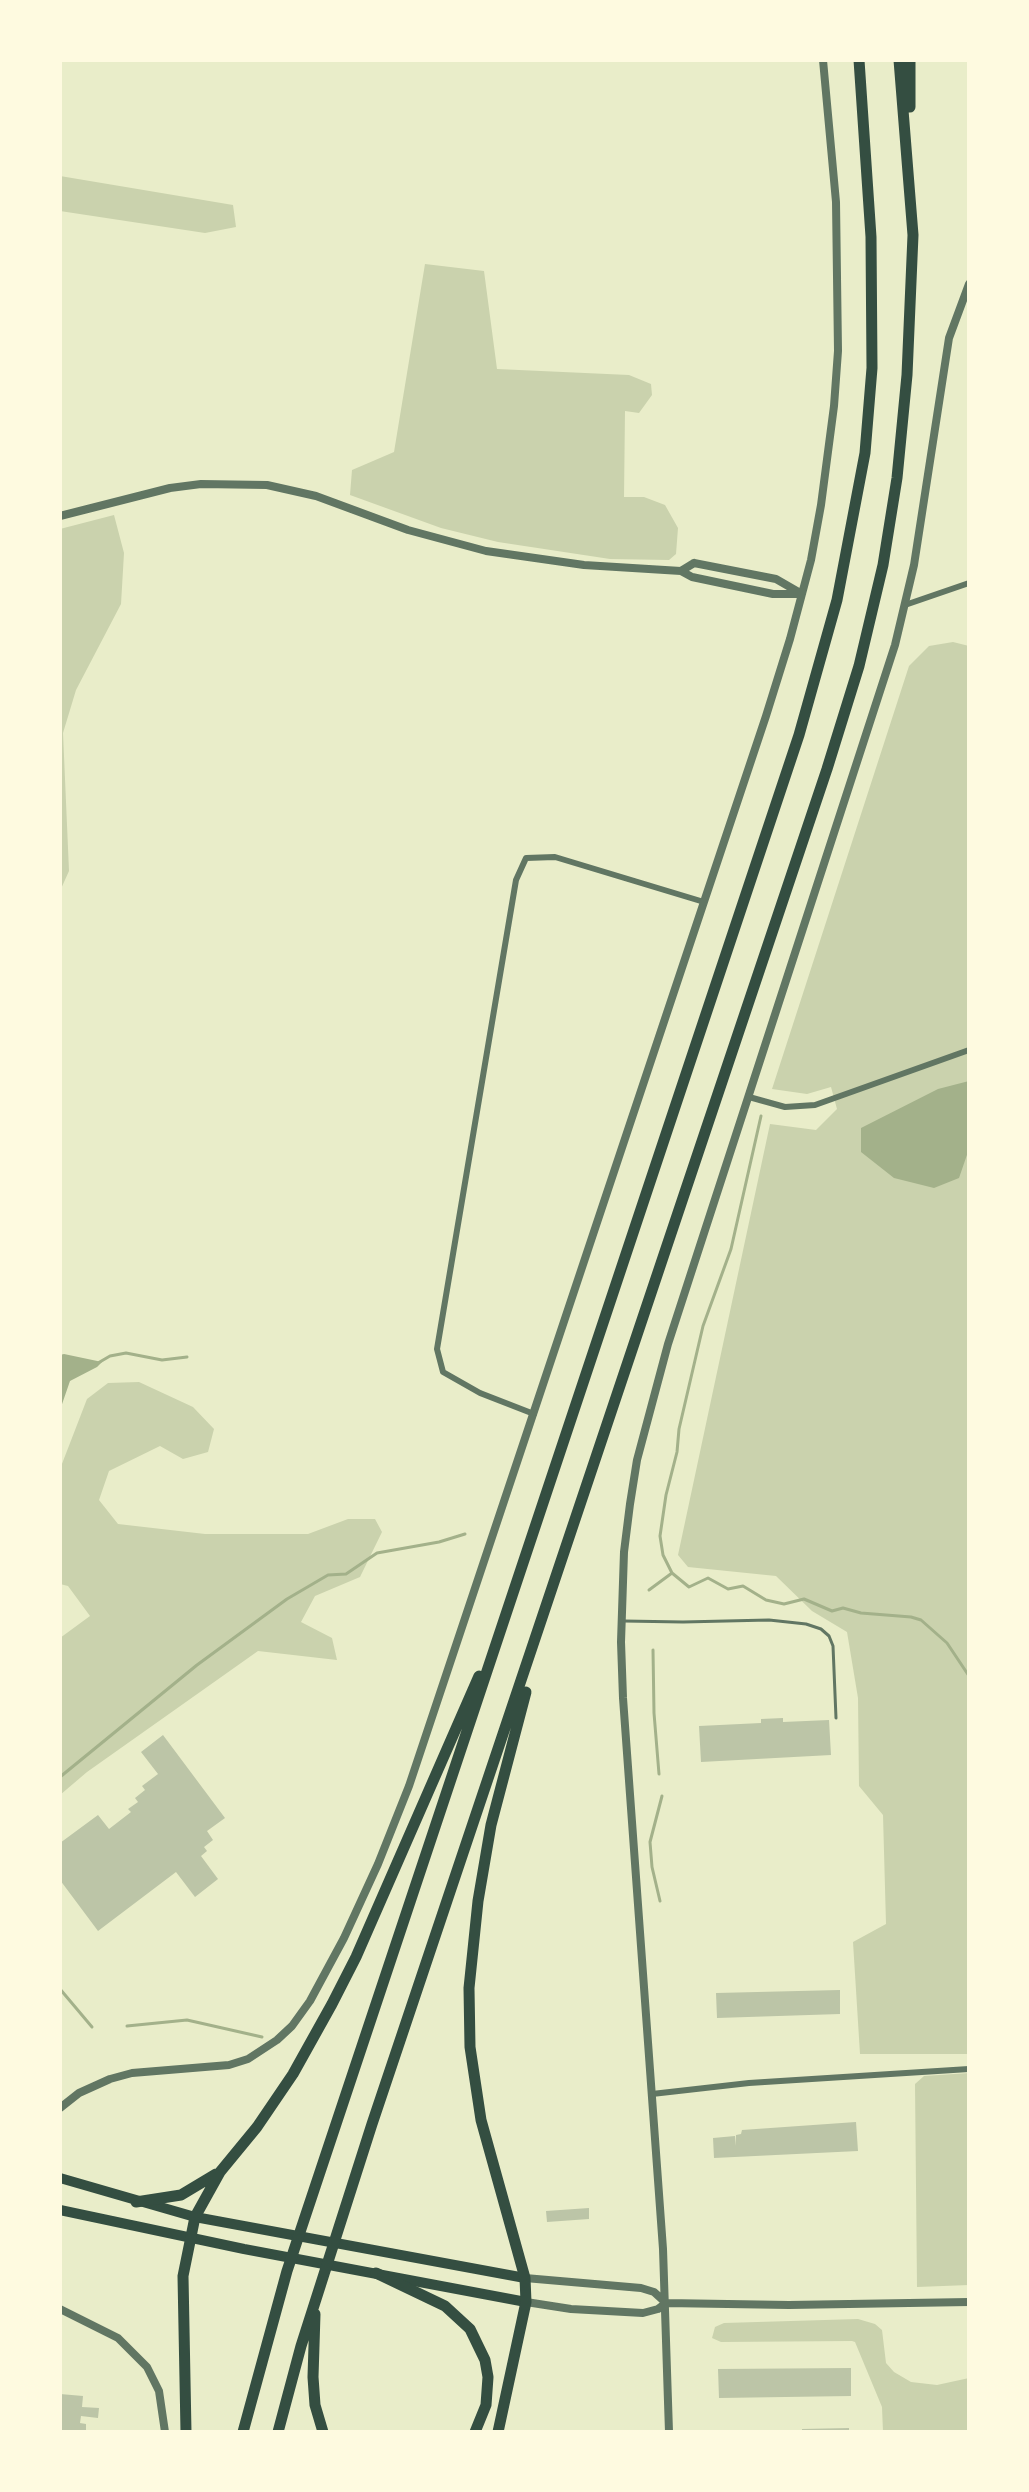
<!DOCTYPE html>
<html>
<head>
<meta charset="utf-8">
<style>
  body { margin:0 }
  #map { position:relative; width:1029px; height:2492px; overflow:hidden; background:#e9edc9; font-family:Commissioner,sans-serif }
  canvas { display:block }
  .frame { position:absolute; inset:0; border:62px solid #fefae0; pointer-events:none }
</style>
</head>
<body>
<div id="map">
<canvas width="1029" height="2492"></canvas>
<div class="frame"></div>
</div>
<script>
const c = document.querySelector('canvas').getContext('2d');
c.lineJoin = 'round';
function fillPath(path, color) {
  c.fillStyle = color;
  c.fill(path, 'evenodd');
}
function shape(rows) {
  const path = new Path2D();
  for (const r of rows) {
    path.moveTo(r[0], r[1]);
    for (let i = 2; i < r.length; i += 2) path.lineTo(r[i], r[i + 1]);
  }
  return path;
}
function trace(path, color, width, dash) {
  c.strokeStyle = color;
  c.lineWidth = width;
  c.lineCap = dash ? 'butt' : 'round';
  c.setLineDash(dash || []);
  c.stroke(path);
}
fillPath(shape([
  [60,176,233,205,236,227,205,233,60,211],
  [425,264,484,271,497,369,629,375,651,384,652,395,639,413,625,411,624,497,644,497,665,505,678,528,676,554,669,560,610,559,498,542,441,528,350,495,352,470,394,452],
  [114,515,124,553,121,604,76,690,63,733,69,871,60,891,60,529],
  [953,642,969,646,969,2054,860,2054,853,1942,886,1924,883,1815,859,1786,858,1698,847,1632,812,1611,776,1576,688,1567,678,1555,770,1124,816,1130,837,1109,831,1087,807,1094,772,1089,909,666,929,646],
  [139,1382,193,1407,214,1429,208,1452,183,1459,160,1446,109,1471,99,1500,118,1524,205,1534,308,1534,348,1519,375,1519,382,1532,360,1577,315,1596,301,1622,332,1638,337,1660,258,1651,87,1772,60,1795,60,1638,90,1616,68,1586,60,1584,60,1469,87,1399,108,1383],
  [969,2073,969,2285,917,2287,915,2084,924,2076],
  [858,2319,875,2324,882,2330,886,2363,894,2372,911,2382,937,2385,969,2378,969,2432,883,2432,882,2407,855,2342,852,2341,721,2342,712,2338,715,2327,724,2323]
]), '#cad2ad');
fillPath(shape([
  [969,1081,969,1149,959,1178,934,1188,894,1178,861,1152,861,1128,938,1089],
  [64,1354,102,1362,97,1367,70,1381,60,1410,60,1355]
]), '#a3b18a');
trace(shape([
  [761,1116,731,1249,703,1326,679,1429,677,1452,666,1495,660,1536,663,1555,672,1573,689,1587,708,1578,728,1589,743,1586,766,1600,784,1604,804,1599,832,1611,843,1608,861,1613,911,1617,921,1620,947,1643,969,1676],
  [98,1363,110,1356,126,1353,162,1360,187,1357],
  [649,1590,672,1573],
  [653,1650,654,1713,659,1774],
  [60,1777,197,1665,287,1599,328,1575,346,1574,377,1553,439,1542,465,1534],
  [660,1901,652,1867,650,1842,662,1796],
  [60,1989,92,2027],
  [127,2026,187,2020,262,2037]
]), '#a3b18a', 3);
fillPath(shape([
  [783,1718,783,1722,829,1720,831,1755,701,1762,699,1726,761,1723,761,1719],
  [163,1735,225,1818,207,1831,213,1840,204,1847,207,1851,201,1856,218,1879,195,1897,176,1872,98,1931,60,1880,60,1843,98,1815,109,1829,131,1812,128,1809,138,1802,135,1798,145,1790,142,1786,158,1774,141,1752],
  [840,1990,840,2014,717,2018,716,1993],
  [856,2122,858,2151,714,2158,713,2138,735,2136,736,2146,736,2135,741,2134,742,2130],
  [589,2208,589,2219,547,2222,546,2211],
  [851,2368,851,2396,719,2398,718,2369],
  [60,2394,83,2396,82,2407,99,2408,98,2418,81,2416,80,2423,86,2424,86,2432,60,2432],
  [849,2428,849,2432,802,2432,802,2429]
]), '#bcc5a7');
trace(shape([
  [624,1621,683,1622,769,1620,806,1624,821,1629,829,1636,833,1646,836,1718]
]), '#617663', 3);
trace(shape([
  [905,605,969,583],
  [749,1097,785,1107,815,1105,969,1050],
  [534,1414,480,1393,443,1372,437,1349,516,880,526,858,555,857,704,902],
  [652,2094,749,2083,969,2069]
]), '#617663', 6);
trace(shape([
  [60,516,170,488,201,484,267,485,316,496,408,530,486,551,584,565,681,571],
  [694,563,776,579,802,594,773,594,692,577,681,571,694,563],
  [60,2108,79,2093,110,2079,132,2073,229,2065,248,2059,277,2040,292,2026,310,2001,344,1938,378,1864,409,1786,766,716,790,639,811,560,821,505,834,406,838,351,836,202,823,60],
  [525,2278,641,2288,654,2292,665,2302],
  [526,2302,571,2309,643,2313,658,2309,666,2303,789,2305,969,2302],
  [60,2309,118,2338,147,2367,159,2391,165,2432],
  [669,2432,663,2249,623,1698,621,1642,624,1552,630,1504,637,1460,668,1344,895,645,914,565,949,338,969,284]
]), '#617663', 8);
trace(shape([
  [60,2178,195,2217,525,2278],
  [60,2210,244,2249,526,2302]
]), '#344e41', 10);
trace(shape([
  [910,107,910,60],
  [136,2202,181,2195,216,2174],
  [376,2273,445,2306,470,2329,485,2360,488,2377,486,2405,475,2432],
  [315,2314,313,2377,315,2405,323,2432],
  [186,2432,183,2276,195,2217,220,2172,257,2127,293,2074,332,2004,356,1957,479,1676],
  [243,2432,287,2271,799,735,837,600,865,453,872,368,871,237,859,60],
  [278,2432,301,2346,372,2124,827,769,859,666,883,565,897,478,907,375,913,235,899,60],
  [498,2432,526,2302,525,2278,481,2120,470,2047,469,1988,478,1901,491,1825,526,1692]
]), '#344e41', 11);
</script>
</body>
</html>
